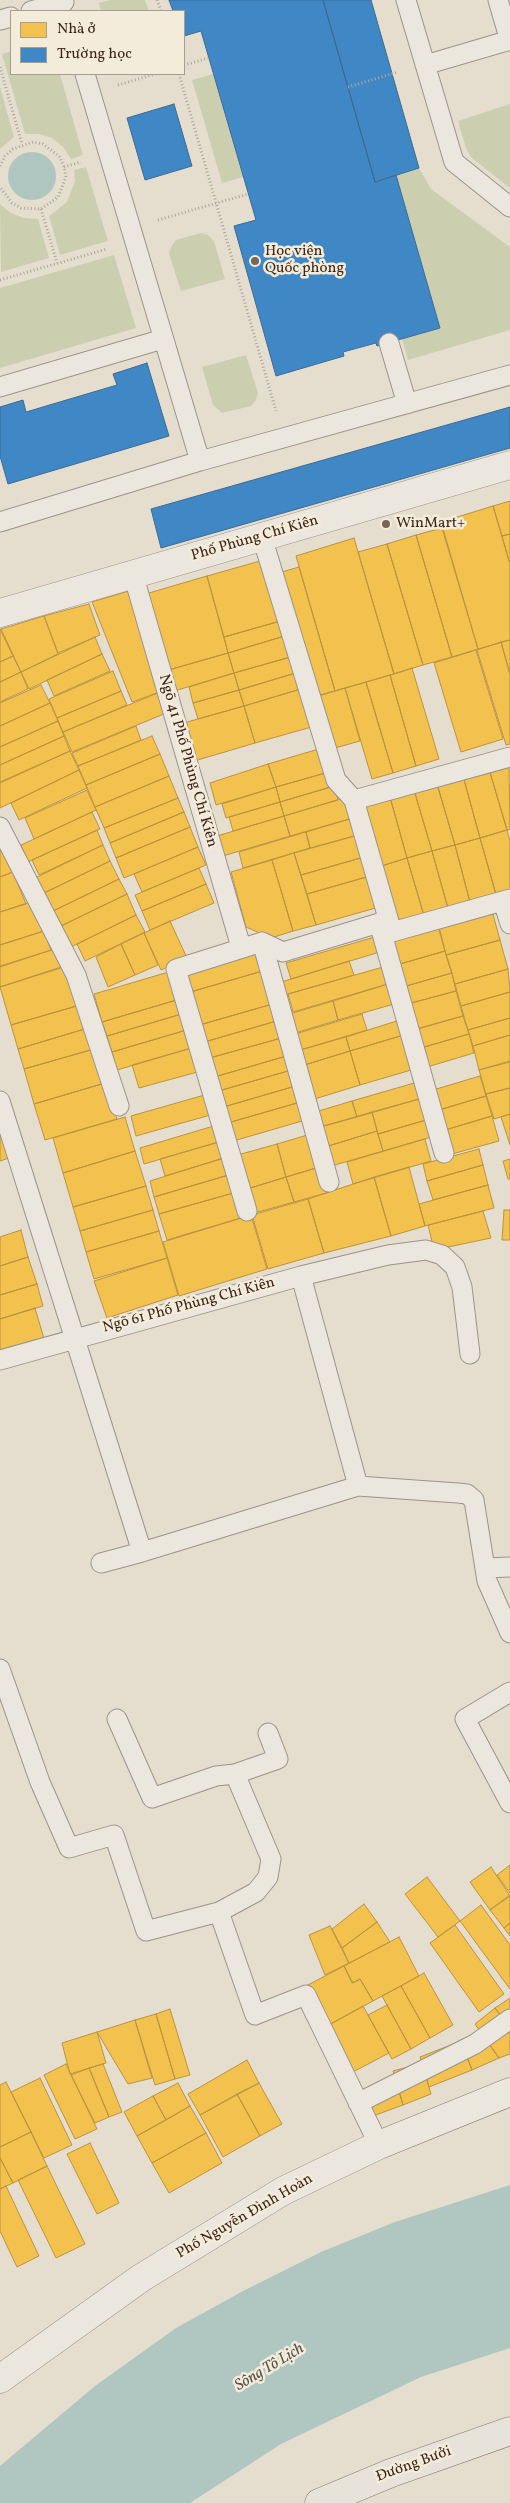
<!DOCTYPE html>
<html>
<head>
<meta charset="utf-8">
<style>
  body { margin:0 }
  #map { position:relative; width:510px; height:2503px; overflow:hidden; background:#e5decf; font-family:Vollkorn,serif }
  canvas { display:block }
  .legend { position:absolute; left:10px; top:10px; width:175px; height:65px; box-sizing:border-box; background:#f4ecda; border:1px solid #aa9c8e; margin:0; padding:6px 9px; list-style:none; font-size:15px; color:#3c251c }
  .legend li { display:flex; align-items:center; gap:10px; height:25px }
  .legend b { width:25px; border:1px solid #aa9c8e }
</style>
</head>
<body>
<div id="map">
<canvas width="510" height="2503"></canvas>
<ul class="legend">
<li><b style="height:14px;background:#f2c14e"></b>Nhà ở</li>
<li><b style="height:14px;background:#3f88c5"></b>Trường học</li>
</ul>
</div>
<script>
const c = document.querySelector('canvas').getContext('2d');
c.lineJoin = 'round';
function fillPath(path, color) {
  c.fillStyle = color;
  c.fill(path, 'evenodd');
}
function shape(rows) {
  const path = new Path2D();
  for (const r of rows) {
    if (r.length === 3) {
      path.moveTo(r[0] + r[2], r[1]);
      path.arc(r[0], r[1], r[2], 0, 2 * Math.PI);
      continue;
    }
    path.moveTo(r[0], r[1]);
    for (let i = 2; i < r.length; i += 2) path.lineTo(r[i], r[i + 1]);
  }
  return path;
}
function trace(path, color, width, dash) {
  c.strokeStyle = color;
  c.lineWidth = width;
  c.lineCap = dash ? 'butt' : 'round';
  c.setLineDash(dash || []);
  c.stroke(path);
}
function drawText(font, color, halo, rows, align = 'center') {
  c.font = font + ' Vollkorn,serif';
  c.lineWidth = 5;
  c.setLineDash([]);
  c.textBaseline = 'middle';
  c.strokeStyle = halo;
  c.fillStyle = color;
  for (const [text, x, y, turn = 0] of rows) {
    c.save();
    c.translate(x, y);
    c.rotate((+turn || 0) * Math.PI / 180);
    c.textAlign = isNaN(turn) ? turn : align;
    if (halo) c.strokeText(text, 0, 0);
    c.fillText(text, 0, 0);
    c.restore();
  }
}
fillPath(shape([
  [110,0,145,0,149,11,101,11,99,3],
  [11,51,11,74,60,74,83,155,71,159,63,147,52,138,39,134,25,134,2,54],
  [213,74,243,177,222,183,192,80],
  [0,87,14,137,0,149],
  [510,104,510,188,472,158,467,151,458,121],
  [86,167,108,241,60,255,49,216,67,202,75,181,74,170],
  [419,168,431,189,510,247,510,330,408,360,402,339,440,328,396,175],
  [0,204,11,213,24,218,38,219,49,258,1,272],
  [201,233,208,235,214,241,225,279,181,291,169,254,171,247,176,240],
  [114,255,136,328,0,368,0,288],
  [246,355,258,393,256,400,251,406,222,413,213,405,202,367]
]), '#cbcfb0');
fillPath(shape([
  [32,176,24],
  [510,2185,510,2348,421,2377,281,2444,190,2503,0,2503,0,2466,95,2386,176,2328,245,2290,321,2252,395,2222]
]), '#b0c6c0');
const homes = shape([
  [510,501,510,534,502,536,493,506,510,501],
  [493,506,510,564,510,640,478,649,441,522,493,506],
  [442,528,478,649,452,657,416,535,442,528],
  [510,534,510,560,509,561,502,536,510,534],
  [416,535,452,657,423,665,387,544,416,535],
  [354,538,394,674,335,691,296,556,354,538],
  [387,544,423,665,394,674,358,552,387,544],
  [267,559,284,620,224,637,207,576,267,559],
  [299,567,335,691,312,698,275,574,299,567],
  [207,576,228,653,165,671,142,595,207,576],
  [132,590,165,690,132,702,92,602,132,590],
  [89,604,100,635,58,653,44,616,89,604],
  [44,616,58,654,21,672,1,629,44,616],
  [284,620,288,635,228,653,224,637,284,620],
  [0,629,13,656,0,662,0,629],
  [288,635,294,656,234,673,228,653,288,635],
  [95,637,102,654,29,689,21,672,95,637],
  [510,640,510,674,501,642,510,640],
  [501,642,510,674,510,744,506,745,477,650,501,642],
  [476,650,503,739,461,752,434,663,476,650],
  [228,653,234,673,171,692,165,671,228,653],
  [102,654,110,671,54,696,47,680,102,654],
  [13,656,21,672,0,682,0,662,13,656],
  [294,656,299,672,239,690,234,673,294,656],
  [412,668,439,759,416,766,390,675,412,668],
  [113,671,121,691,57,718,49,699,113,671],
  [21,672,28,689,0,702,0,682,21,672],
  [299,672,304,688,244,706,239,690,299,672],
  [234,673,239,690,193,703,189,687,234,673],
  [390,675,416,766,393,773,366,682,390,675],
  [366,682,393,773,372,779,345,688,366,682],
  [41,685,50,703,0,726,0,703,41,685],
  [304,688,315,726,255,743,244,706,304,688],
  [345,688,360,741,328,750,313,697,345,688],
  [165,690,171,711,72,752,63,732,165,690],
  [239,690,244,706,198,719,193,703,239,690],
  [121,691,127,705,63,732,57,718,121,691],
  [50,703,58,721,0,747,0,726,50,703],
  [244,706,255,743,191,762,180,724,244,706],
  [58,721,64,736,0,765,0,747,58,721],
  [136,726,141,740,78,766,72,753,136,726],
  [64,736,70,751,0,782,0,765,64,736],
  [152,736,160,754,86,785,78,766,152,736],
  [322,748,329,772,276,787,268,764,322,748],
  [70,751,79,770,0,808,0,783,70,751],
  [160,754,169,776,95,807,86,785,160,754],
  [268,764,276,787,216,805,210,783,268,764],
  [509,764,510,829,507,830,489,769,509,764],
  [489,769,507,830,480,838,463,776,489,769],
  [79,770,87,788,19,820,11,803,79,770],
  [329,772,334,786,280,802,276,787,329,772],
  [169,776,178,798,104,828,95,807,169,776],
  [463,776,480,838,455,845,437,784,463,776],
  [437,784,455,845,432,851,414,790,437,784],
  [334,786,338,800,284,816,280,802,334,786],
  [276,787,280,802,226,818,222,804,276,787],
  [87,790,96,810,34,839,25,818,87,790],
  [414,790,432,851,407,858,390,797,414,790],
  [347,797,353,818,290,836,284,816,347,797],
  [390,797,407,858,375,868,358,806,390,797],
  [178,798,184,812,110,843,104,828,178,798],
  [280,802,284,816,233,831,229,817,280,802],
  [92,812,100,829,28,862,21,845,92,812],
  [184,812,190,827,116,858,110,843,184,812],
  [284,816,290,836,223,856,217,836,284,816],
  [353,818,358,835,310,848,306,832,353,818],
  [190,827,198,847,124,878,116,858,190,827],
  [97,830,103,845,39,875,32,860,97,830],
  [507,830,510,841,510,895,497,898,480,838,507,830],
  [306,832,310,848,243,868,239,852,306,832],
  [358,835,364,857,301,875,294,853,358,835],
  [480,838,497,898,471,906,455,845,480,838],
  [0,842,13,872,0,877,0,842],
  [103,845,110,861,40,895,33,879,103,845],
  [455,845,471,906,449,912,432,851,455,845],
  [198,847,206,865,142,892,134,874,198,847],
  [432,851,449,912,425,919,407,858,432,851],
  [294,853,316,925,293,931,272,860,294,853],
  [364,857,370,876,307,894,301,875,364,857],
  [407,858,425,919,392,928,375,868,407,858],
  [272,860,293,931,271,938,246,927,231,872,272,860],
  [110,861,119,879,49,913,40,895,110,861],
  [199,868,206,884,142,911,135,895,199,868],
  [13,872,26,904,0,912,0,877,13,872],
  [370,876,379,907,316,925,307,894,370,876],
  [119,879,127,894,61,926,49,913,119,879],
  [206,884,214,903,150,930,142,911,206,884],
  [127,894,136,915,71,947,61,926,127,894],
  [33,901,44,931,0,945,0,912,33,901],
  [491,907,500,940,446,955,437,922,491,907],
  [136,915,145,932,85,961,77,944,136,915],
  [170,921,187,958,161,970,144,933,170,921],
  [439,927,445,951,393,966,387,942,439,927],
  [44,931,51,950,0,967,0,945,44,931],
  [144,933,158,965,135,975,121,944,144,933],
  [378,936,383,951,291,979,286,963,378,936],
  [500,940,508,969,455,984,446,955,500,940],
  [121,944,135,975,108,987,96,957,121,944],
  [260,948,266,970,187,993,181,971,260,948],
  [55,949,61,967,0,987,0,966,55,949],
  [445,951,452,973,399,988,393,966,445,951],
  [349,961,354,975,278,997,275,984,349,961],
  [67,966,80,1005,11,1025,0,987,67,966],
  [383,967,388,984,293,1012,288,994,383,967],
  [508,969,510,992,461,1006,455,984,508,969],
  [266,970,276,1003,196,1026,187,993,266,970],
  [172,971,180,999,102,1022,94,994,172,971],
  [452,973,456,991,404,1005,399,988,452,973],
  [388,984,394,1004,338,1020,333,1001,388,984],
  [456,991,463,1016,411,1031,404,1005,456,991],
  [510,992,510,1018,468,1030,461,1006,510,992],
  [180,999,185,1013,107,1036,102,1022,180,999],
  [333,1001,338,1020,292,1034,286,1015,333,1001],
  [276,1003,280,1020,201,1043,196,1026,276,1003],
  [80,1005,88,1028,18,1049,11,1025,80,1005],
  [185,1013,190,1029,112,1052,107,1036,185,1013],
  [362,1014,367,1030,297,1051,292,1035,362,1014],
  [463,1016,469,1034,421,1048,416,1029,463,1016],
  [510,1018,510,1035,473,1046,468,1030,510,1018],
  [403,1019,407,1034,350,1051,346,1037,403,1019],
  [280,1020,285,1037,206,1059,201,1043,280,1020],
  [88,1028,94,1049,24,1069,18,1049,88,1028],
  [190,1029,195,1047,117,1070,112,1052,190,1029],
  [407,1034,418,1068,360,1085,350,1051,407,1034],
  [469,1034,474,1053,427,1067,421,1048,469,1034],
  [510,1035,510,1061,479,1070,473,1046,510,1035],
  [285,1037,290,1055,211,1078,206,1059,285,1037],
  [346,1037,350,1051,301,1066,297,1051,346,1037],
  [195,1047,201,1071,139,1088,132,1065,195,1047],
  [94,1049,105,1083,34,1104,24,1069,94,1049],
  [350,1051,360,1085,308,1101,298,1067,350,1051],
  [290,1055,295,1069,215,1092,211,1078,290,1055],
  [510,1062,510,1088,486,1094,479,1070,510,1062],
  [295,1069,299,1085,220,1108,215,1092,295,1069],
  [480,1076,486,1096,439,1110,433,1090,480,1076],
  [421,1081,426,1097,357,1117,352,1101,421,1081],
  [105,1083,117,1119,45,1140,34,1104,105,1083],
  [299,1085,304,1101,224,1124,220,1108,299,1085],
  [510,1088,510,1114,494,1119,486,1094,510,1088],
  [208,1094,214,1114,136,1136,131,1116,208,1094],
  [486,1096,492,1116,445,1130,439,1110,486,1096],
  [426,1097,433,1118,378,1134,372,1112,426,1097],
  [304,1101,309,1119,230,1142,224,1124,304,1101],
  [352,1101,357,1117,317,1128,312,1113,352,1101],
  [372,1112,377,1131,322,1148,317,1128,372,1112],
  [510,1114,510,1145,501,1117,510,1114],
  [492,1116,499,1141,452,1154,445,1130,492,1116],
  [125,1117,135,1151,63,1173,53,1138,125,1117],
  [433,1118,438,1135,383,1151,378,1134,433,1118],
  [217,1125,222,1141,144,1164,140,1148,217,1125],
  [377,1131,383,1151,328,1167,322,1148,377,1131],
  [314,1133,323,1166,286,1177,277,1144,314,1133],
  [5,1135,12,1157,0,1161,0,1136,5,1135],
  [425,1139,431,1161,353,1184,347,1162,425,1139],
  [222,1141,227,1157,165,1176,160,1159,222,1141],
  [277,1144,286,1177,244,1190,234,1156,277,1144],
  [479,1149,483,1165,427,1181,423,1164,479,1149],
  [135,1151,146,1186,73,1207,63,1173,135,1151],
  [227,1157,232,1174,154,1197,150,1181,227,1157],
  [510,1159,510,1179,508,1179,503,1161,510,1159],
  [483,1165,488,1185,433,1200,427,1181,483,1165],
  [323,1166,330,1192,294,1202,286,1177,323,1166],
  [409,1167,425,1226,391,1236,374,1177,409,1167],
  [232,1174,237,1192,159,1214,154,1197,232,1174],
  [286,1177,294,1202,251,1214,244,1190,286,1177],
  [374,1177,391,1236,324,1253,308,1199,374,1177],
  [488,1185,494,1208,425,1226,419,1204,488,1185],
  [146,1186,153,1210,80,1231,73,1207,146,1186],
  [237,1192,244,1217,167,1240,159,1214,237,1192],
  [308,1199,324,1253,268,1269,252,1215,308,1199],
  [153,1210,159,1231,86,1252,80,1231,153,1210],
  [504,1210,510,1210,510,1240,502,1240,504,1210],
  [483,1211,491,1238,434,1250,428,1225,483,1211],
  [251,1215,267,1269,179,1296,163,1242,251,1215],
  [21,1230,28,1257,0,1266,0,1237,21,1230],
  [159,1231,167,1258,94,1279,86,1252,159,1231],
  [28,1257,37,1284,0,1295,0,1266,28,1257],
  [167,1258,178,1295,107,1318,94,1281,167,1258],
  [37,1284,43,1306,0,1319,0,1295,37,1284],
  [35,1308,45,1342,0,1356,0,1319,35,1308],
  [510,1865,510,1893,497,1875,510,1865],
  [491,1867,510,1896,490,1910,470,1882,491,1867],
  [427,1877,460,1921,438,1937,405,1894,427,1877],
  [510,1895,510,1923,504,1928,490,1910,510,1895],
  [364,1904,377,1922,342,1948,332,1929,364,1904],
  [481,1905,510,1945,510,1989,460,1921,481,1905],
  [377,1922,390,1942,349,1963,342,1948,377,1922],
  [510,1923,510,1936,504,1928,510,1923],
  [455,1925,504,1994,479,2012,430,1943,455,1925],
  [330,1926,349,1963,325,1975,309,1935,330,1926],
  [399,1937,419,1976,373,2001,360,1979,353,1983,344,1966,399,1937],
  [344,1966,352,1983,360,1979,373,2001,327,2026,306,1986,344,1966],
  [424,1973,453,2025,430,2038,401,1986,424,1973],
  [401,1986,430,2038,411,2049,382,1996,401,1986],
  [510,1998,510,2028,495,2008,510,1998],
  [387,2005,411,2049,392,2059,368,2015,387,2005],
  [363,2006,389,2053,353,2072,327,2026,363,2006],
  [495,2008,510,2028,510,2054,499,2058,475,2024,495,2008],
  [170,2009,190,2075,175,2079,156,2014,170,2009],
  [156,2014,175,2079,155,2085,135,2020,156,2014],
  [135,2020,152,2078,128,2084,97,2032,135,2020],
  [480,2031,499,2058,472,2070,461,2041,480,2031],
  [97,2032,106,2063,70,2074,62,2043,97,2032],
  [461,2041,472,2070,429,2087,420,2057,461,2041],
  [247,2060,259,2083,200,2115,188,2094,247,2060],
  [422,2063,431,2094,403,2105,393,2071,422,2063],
  [66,2064,97,2129,75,2139,44,2075,66,2064],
  [103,2064,122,2112,109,2117,89,2068,103,2064],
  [89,2068,109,2117,95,2123,71,2075,89,2068],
  [40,2078,72,2145,44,2158,11,2092,40,2078],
  [396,2080,403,2105,373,2116,364,2095,396,2080],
  [6,2082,31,2132,0,2147,0,2085,6,2082],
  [178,2083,190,2106,166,2120,153,2096,178,2083],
  [259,2083,282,2124,260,2136,237,2094,259,2083],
  [237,2094,260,2136,223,2157,200,2115,237,2094],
  [153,2096,166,2120,137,2136,124,2112,153,2096],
  [190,2106,206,2133,152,2163,137,2136,190,2106],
  [31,2132,47,2166,13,2183,0,2158,0,2147,31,2132],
  [206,2133,222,2163,169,2193,152,2163,206,2133],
  [90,2143,119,2203,97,2214,67,2154,90,2143],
  [0,2158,13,2183,0,2189,0,2158],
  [47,2166,85,2244,56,2258,18,2180,47,2166],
  [6,2186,39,2256,17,2267,0,2231,0,2189,6,2186]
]);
fillPath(homes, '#f2c14e');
trace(homes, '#bb923f', 1);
const schools = shape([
  [169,0,323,0,375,182,396,175,440,328,377,346,376,343,343,352,344,356,276,376,234,226,256,220,201,31,184,36,184,11,173,11,169,0],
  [323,0,371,0,419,168,375,182,323,0],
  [174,104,192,166,145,180,127,118,174,104],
  [147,363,169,436,8,484,0,456,0,407,23,400,26,412,117,385,113,374,147,363],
  [510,407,510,448,161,548,151,509,510,407]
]);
fillPath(schools, '#3f88c5');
trace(schools, '#3e6a92', 1);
const service = shape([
  [406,0,454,162,510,207],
  [498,0,510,41],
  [31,11,64,2],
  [0,20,11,17],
  [425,65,510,40],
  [85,74,200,461],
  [389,343,407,404],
  [0,387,163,339],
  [0,522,200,461,510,375],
  [262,537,336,780,354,800,392,932],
  [133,574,241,947],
  [354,800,510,757],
  [0,827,76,975,119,1106],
  [503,901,510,924],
  [379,923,444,1153],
  [262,942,329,1182],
  [0,1101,142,1552,358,1486],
  [247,1211,176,969,262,942,283,952,379,923,392,932,510,899],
  [301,1276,358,1486,458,1493,467,1494,474,1500,487,1581,510,1633],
  [0,1360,301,1276,388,1255,426,1250,442,1255,455,1267,462,1287,470,1354],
  [101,1563,142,1552],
  [485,1568,510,1567],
  [0,1669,40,1782,69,1848,114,1835,146,1931,219,1912,255,2015,306,1995,379,2145],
  [510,1692,465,1719,510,1803],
  [117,1719,152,1798,216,1776,235,1774],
  [219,1912,256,1892,268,1877,271,1859,235,1774,278,1759,268,1733],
  [358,2103,475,2044,510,2019]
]);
const minor = shape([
  [0,613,510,465]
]);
const secondary = shape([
  [0,2379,141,2278,283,2191,379,2145,510,2092]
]);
const primary = shape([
  [319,2503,391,2473,510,2431]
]);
trace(service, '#9a938a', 21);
trace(minor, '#9a938a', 29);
trace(secondary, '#837b72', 29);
trace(primary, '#837b72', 29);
trace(shape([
  [157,0,161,11],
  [184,65,209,58],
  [0,67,22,144],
  [179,74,276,411],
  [118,85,155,74],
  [348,87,398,72],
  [0,166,5,156,13,149,33,142,43,144,60,157,64,167,66,177,58,197,41,209,21,208,12,203,0,187],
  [64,167,81,162],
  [41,209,57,263],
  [158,220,248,194],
  [0,280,107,249]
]), '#aba69f', 3, [1, 2.5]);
trace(service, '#ebe7df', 19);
trace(minor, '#ebe7df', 28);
trace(secondary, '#ebe7df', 28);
trace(primary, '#e8e3da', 28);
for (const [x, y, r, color] of [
  [255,261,5,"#77665b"],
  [386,524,5,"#77665b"]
]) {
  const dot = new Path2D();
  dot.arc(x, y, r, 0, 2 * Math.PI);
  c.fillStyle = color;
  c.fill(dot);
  trace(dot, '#f4ecda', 2);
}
drawText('15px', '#3c251c', '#f4ecda', [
  ["Học viện",265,252],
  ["Quốc phòng",265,269],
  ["WinMart+",396,524]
], 'left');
drawText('15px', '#3c251c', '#f4ecda', [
  ["Phố Phùng Chí Kiên",255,539,-16],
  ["Ngõ 41 Phố Phùng Chí Kiên",187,761,74],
  ["Ngõ 61 Phố Phùng Chí Kiên",189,1306,-15],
  ["Phố Nguyễn Đình Hoàn",245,2217,-30],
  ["Đường Bưởi",414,2465,-20]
]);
drawText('italic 16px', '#58524b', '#f4ecda', [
  ["Sông Tô Lịch",270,2368,-31]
]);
</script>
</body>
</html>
